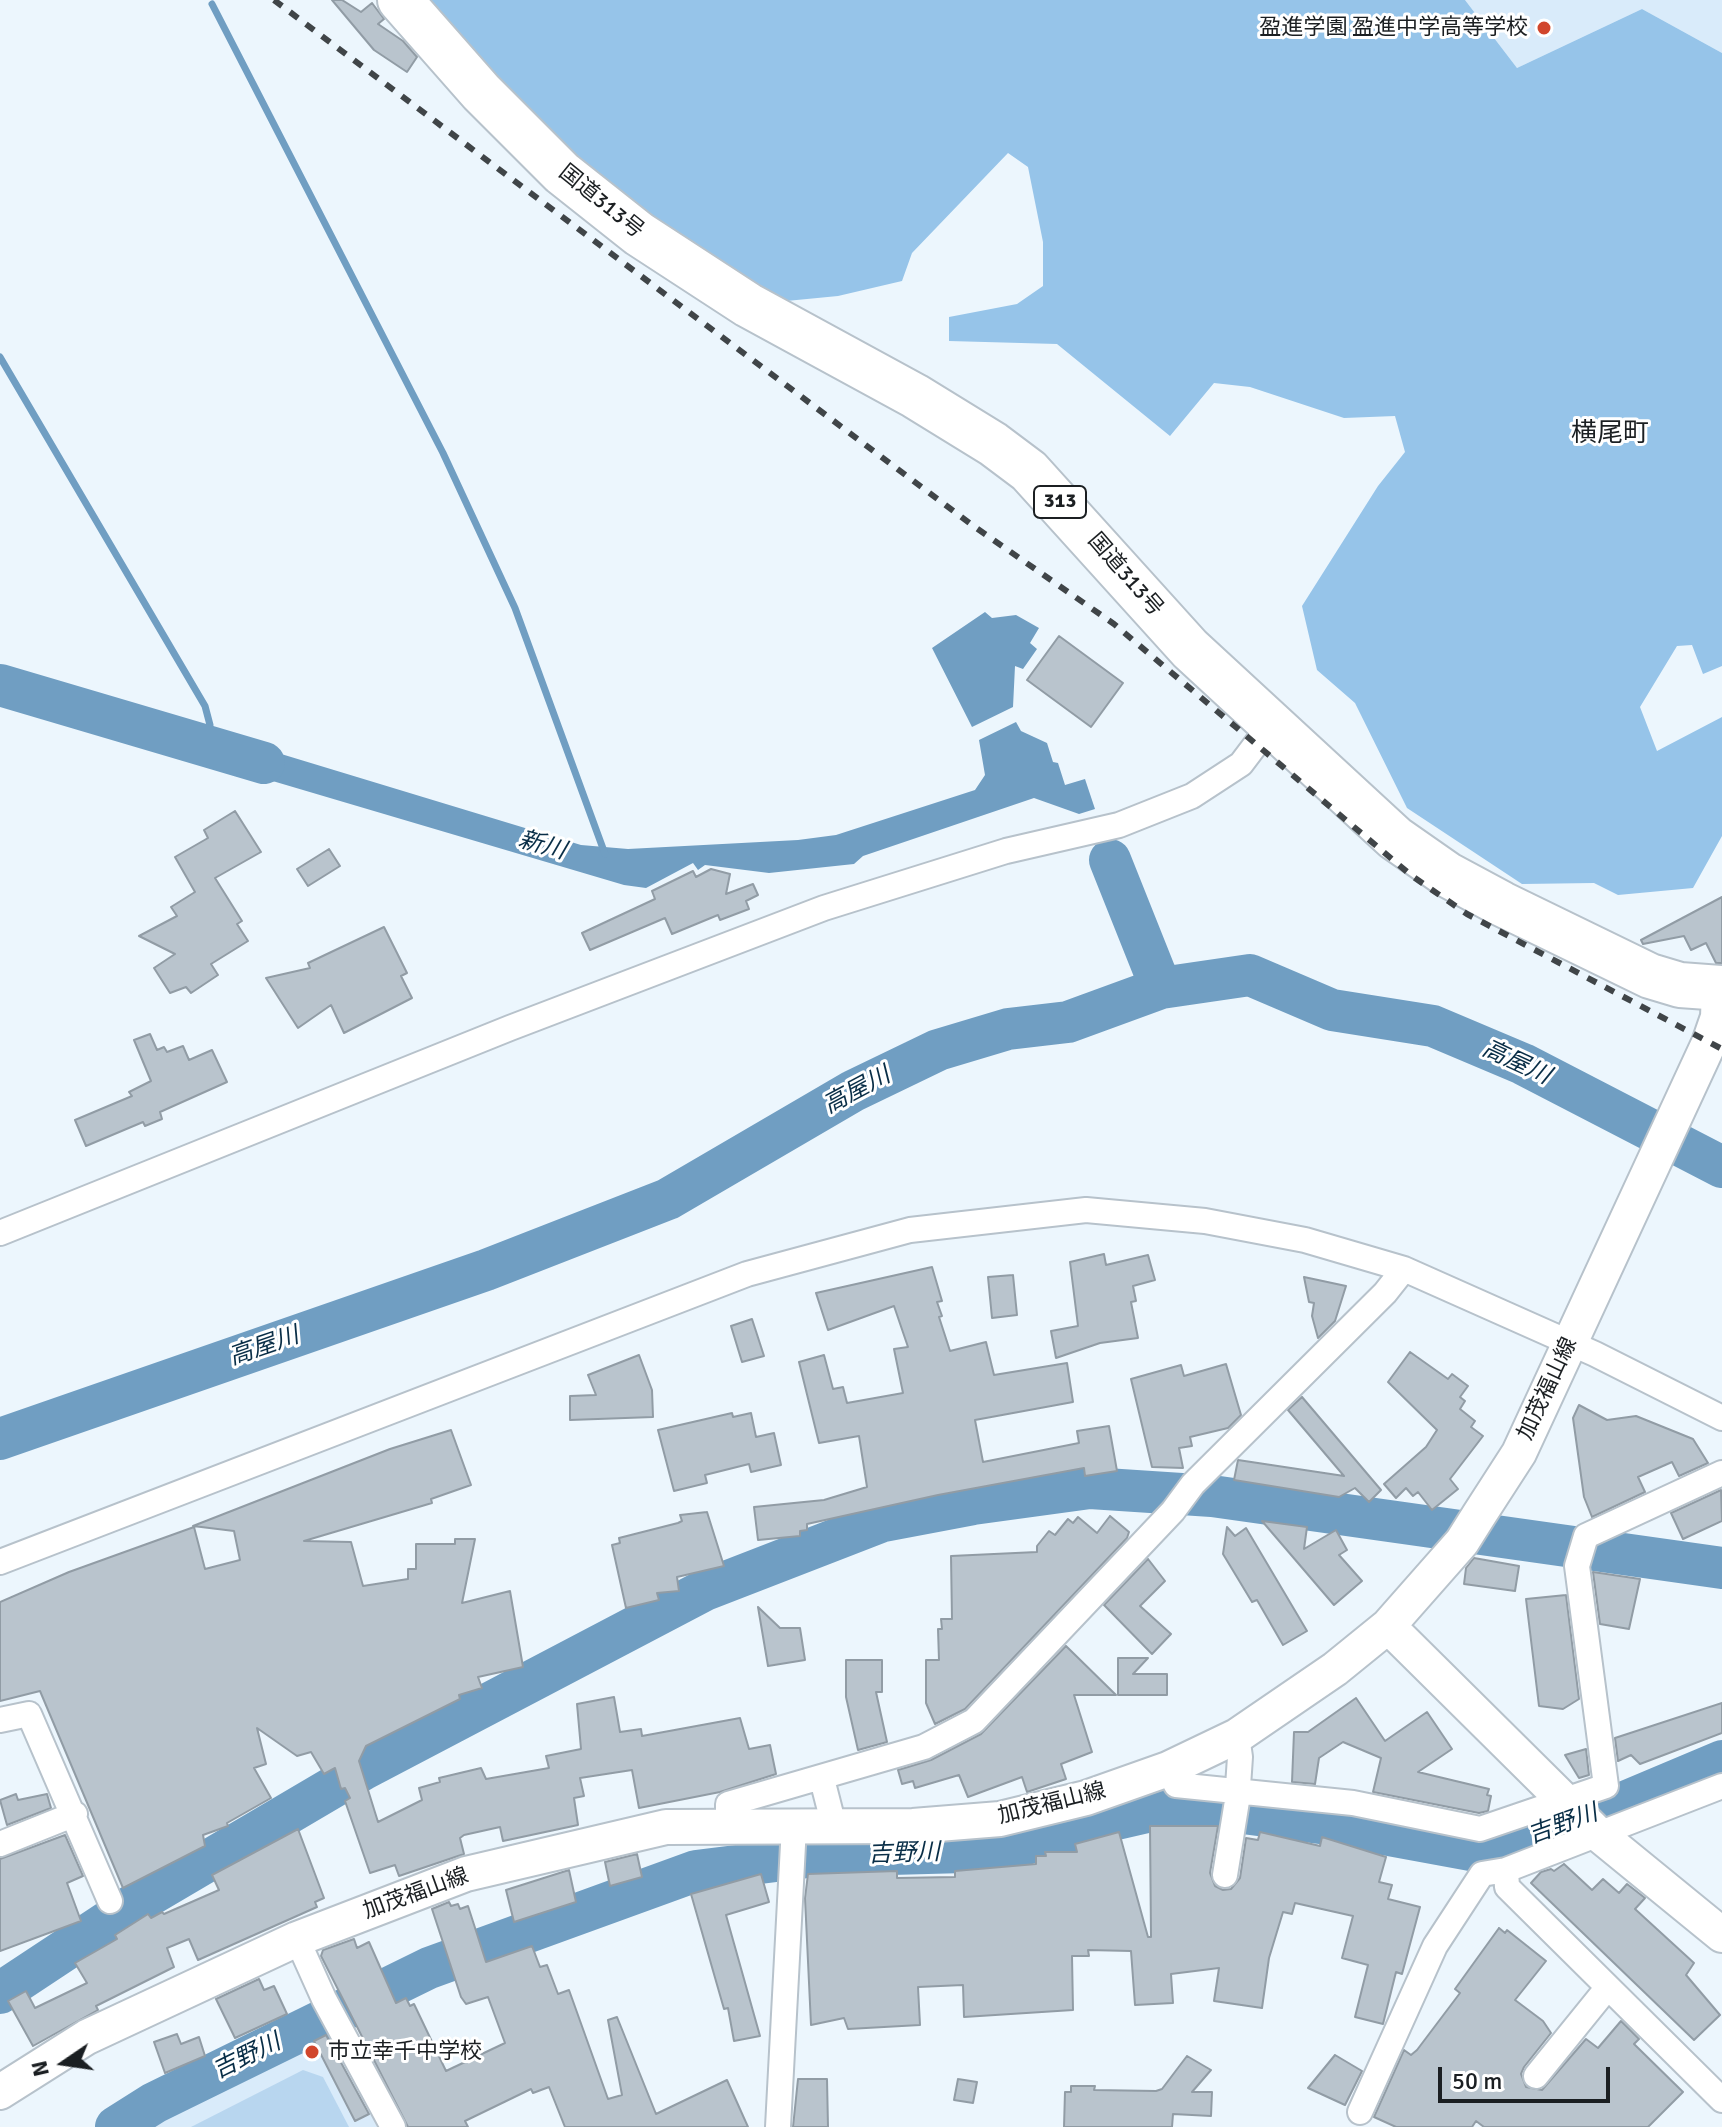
<!DOCTYPE html>
<html>
<head>
<meta charset="utf-8">
<style>
  body { margin:0 }
  #map { position:relative; width:1722px; height:2127px; overflow:hidden; background:#ecf6fd; font-family:Signika,sans-serif }
  canvas { display:block }
  .north { position:absolute; left:24px; top:2023px; width:80px; height:80px; -webkit-text-stroke:6px #fff; paint-order:stroke; rotate:257deg; font-size:22px; font-weight:700; line-height:32px; text-align:center; color:#1b1f22 }
  .north::after { content:''; display:block; margin:auto; width:28px; height:36px; background:#1b1f22; clip-path:polygon(50% 0,100% 100%,50% 72%,0 100%) }
  .scale { position:absolute; left:1438px; top:2067px; width:172px; height:36px; box-sizing:border-box; border:4px solid #1b1f22; border-top:0; padding-left:10px; font-size:24px; line-height:28px; white-space:nowrap; color:#1b1f22; -webkit-text-stroke:6px #fff; paint-order:stroke }
</style>
</head>
<body>
<div id="map">
<canvas width="1722" height="2127"></canvas>
<div class="north">N</div>
<div class="scale">50 m</div>
</div>
<script>
const c = document.querySelector('canvas').getContext('2d');
c.lineJoin = 'round';
function fillPath(path, color) {
  c.fillStyle = color;
  c.fill(path, 'evenodd');
}
function shape(rows) {
  const path = new Path2D();
  for (const r of rows) {
    path.moveTo(r[0], r[1]);
    for (let i = 2; i < r.length; i += 2) path.lineTo(r[i], r[i + 1]);
  }
  return path;
}
function trace(path, color, width, dash) {
  c.strokeStyle = color;
  c.lineWidth = width;
  c.lineCap = dash ? 'butt' : 'round';
  c.setLineDash(dash || []);
  c.stroke(path);
}
function drawText(font, color, halo, rows, align = 'center') {
  c.font = font + ' Signika,"Noto Sans JP",sans-serif';
  c.lineWidth = 6;
  c.setLineDash([]);
  c.textBaseline = 'middle';
  c.strokeStyle = halo;
  c.fillStyle = color;
  for (const [text, x, y, turn = 0] of rows) {
    c.save();
    c.translate(x, y);
    c.rotate((+turn || 0) * Math.PI / 180);
    c.textAlign = isNaN(turn) ? turn : align;
    if (halo) c.strokeText(text, 0, 0);
    c.fillText(text, 0, 0);
    c.restore();
  }
}
fillPath(shape([
  [1465,0,1722,0,1722,53,1642,9,1517,68],
  [330,2027,383,2127,136,2127,229,2077]
]), '#d9ebfa');
fillPath(shape([
  [303,2070,323,2077,349,2127,191,2127]
]), '#b8d6ef');
fillPath(shape([
  [417,0,1465,0,1517,68,1642,9,1722,53,1722,666,1703,674,1692,645,1677,646,1640,707,1657,751,1722,717,1722,836,1693,888,1618,895,1594,883,1522,884,1407,808,1355,703,1317,670,1302,606,1378,486,1405,452,1395,416,1344,418,1250,387,1214,383,1170,436,1057,344,949,341,949,317,1017,304,1043,286,1043,242,1028,167,1008,153,912,253,902,281,838,296,776,302,647,229]
]), '#96c4e9');
fillPath(shape([
  [985,612,992,618,1016,615,1039,628,1030,643,1037,649,1023,669,1015,666,1013,707,972,727,932,648],
  [1016,722,1021,731,1047,743,1053,762,1058,763,1065,785,1085,779,1095,809,1079,814,1034,798,863,856,854,864,769,873,705,865,698,870,693,863,646,888,624,885,205,761,212,733,581,845,628,849,798,840,836,835,975,790,985,775,979,740]
]), '#709ec2');
trace(shape([
  [212,4,443,453,515,608,605,854],
  [0,357,205,706,210,725,206,746]
]), '#709ec2', 7);
trace(shape([
  [0,685,264,763],
  [1110,860,1161,988],
  [0,1439,486,1270,668,1199,853,1091,938,1050,1008,1029,1068,1022,1161,988,1250,975,1332,1010,1433,1026,1523,1064,1722,1167],
  [0,1993,133,1905,364,1769,705,1590,883,1521,973,1504,1090,1488,1212,1496,1722,1568],
  [116,2127,154,2103,429,1968,696,1871,816,1856,1002,1851,1086,1826,1151,1811,1212,1809,1335,1825,1482,1852,1570,1825,1722,1761]
]), '#709ec2', 42);
const building = shape([
  [332,0,342,0,361,12,372,3,384,19,378,24,403,41,417,57,407,72,374,50,332,0],
  [1059,636,1123,683,1091,727,1027,680,1059,636],
  [235,811,261,852,215,878,242,921,237,924,248,941,211,964,218,975,191,993,186,987,170,993,154,968,175,954,139,936,177,916,171,907,195,892,175,857,208,838,204,830,235,811],
  [329,849,340,866,308,886,297,869,329,849],
  [711,869,730,874,726,894,753,884,758,895,746,901,749,909,720,920,718,915,672,934,665,918,590,950,582,933,655,899,652,891,693,871,696,877,711,869],
  [1722,897,1722,963,1716,963,1706,943,1691,950,1684,936,1643,944,1641,940,1722,897],
  [384,927,407,973,401,976,412,998,344,1033,331,1005,298,1028,266,978,310,968,308,963,384,927],
  [150,1034,157,1050,164,1047,167,1052,183,1046,189,1060,212,1050,227,1082,160,1112,162,1119,145,1126,143,1122,86,1146,75,1120,132,1096,129,1092,151,1081,134,1040,150,1034],
  [1104,1254,1106,1265,1148,1255,1155,1280,1133,1286,1136,1301,1131,1302,1138,1338,1100,1343,1056,1358,1051,1331,1078,1326,1070,1262,1104,1254],
  [932,1267,942,1301,937,1302,942,1316,939,1317,950,1351,986,1342,994,1375,1067,1363,1073,1402,975,1420,983,1462,1079,1443,1077,1431,1109,1426,1117,1471,1085,1476,1084,1468,938,1495,807,1524,807,1530,800,1531,800,1536,758,1540,754,1507,824,1500,867,1487,859,1436,819,1443,799,1362,824,1355,833,1389,843,1387,847,1403,903,1393,894,1349,908,1347,894,1306,828,1330,816,1293,932,1267],
  [1013,1275,1017,1315,992,1318,988,1277,1013,1275],
  [1304,1277,1346,1286,1335,1321,1318,1338,1312,1316,1314,1303,1309,1302,1304,1277],
  [752,1319,764,1356,742,1362,731,1326,752,1319],
  [1410,1352,1448,1379,1452,1374,1468,1386,1460,1397,1465,1401,1460,1409,1475,1421,1471,1427,1483,1436,1450,1479,1458,1489,1432,1510,1418,1492,1413,1496,1406,1488,1396,1498,1384,1484,1426,1447,1437,1430,1388,1382,1410,1352],
  [639,1355,652,1390,653,1417,570,1420,570,1396,596,1395,588,1375,639,1355],
  [1226,1364,1241,1415,1228,1428,1190,1437,1192,1446,1179,1448,1183,1468,1152,1467,1131,1379,1181,1365,1184,1376,1226,1364],
  [1302,1397,1381,1490,1369,1502,1355,1488,1339,1497,1234,1480,1238,1460,1344,1476,1288,1410,1302,1397],
  [1579,1405,1607,1420,1636,1416,1693,1439,1708,1463,1679,1476,1672,1462,1638,1477,1645,1492,1592,1517,1584,1497,1573,1418,1579,1405],
  [732,1413,733,1417,751,1413,756,1437,774,1433,781,1465,751,1472,749,1464,705,1475,707,1483,674,1491,658,1430,732,1413],
  [451,1430,471,1485,431,1499,432,1503,304,1541,351,1542,363,1586,408,1579,408,1569,416,1569,416,1544,455,1544,455,1539,475,1539,462,1603,510,1591,523,1667,478,1677,482,1688,459,1695,460,1699,366,1746,359,1761,378,1822,422,1800,419,1788,440,1782,439,1778,481,1768,486,1779,549,1768,546,1756,581,1749,577,1704,614,1697,620,1732,641,1729,642,1736,740,1718,749,1749,770,1745,776,1774,720,1792,639,1808,632,1770,580,1778,584,1796,574,1798,578,1825,503,1841,500,1827,464,1835,460,1838,464,1854,399,1876,395,1865,370,1873,345,1801,350,1798,345,1788,341,1789,335,1768,324,1774,311,1752,297,1756,257,1728,266,1764,254,1768,271,1798,227,1823,228,1826,203,1835,205,1846,123,1888,40,1691,0,1701,0,1602,69,1572,194,1527,205,1569,240,1560,234,1531,193,1526,390,1449,451,1430],
  [1721,1490,1722,1521,1683,1539,1671,1513,1721,1490],
  [707,1512,724,1566,677,1577,679,1591,657,1593,659,1600,626,1608,612,1545,620,1543,619,1538,678,1523,682,1521,680,1515,707,1512],
  [1110,1516,1129,1532,1127,1538,965,1709,935,1724,926,1703,926,1660,939,1660,938,1629,942,1629,941,1619,952,1619,951,1556,1037,1552,1037,1546,1049,1531,1055,1535,1068,1519,1073,1523,1078,1517,1097,1533,1110,1516],
  [1262,1521,1307,1527,1304,1549,1336,1530,1347,1550,1339,1555,1362,1581,1334,1605,1262,1521],
  [1227,1527,1235,1536,1246,1528,1307,1631,1283,1645,1257,1600,1252,1602,1223,1554,1227,1527],
  [1474,1558,1519,1566,1515,1591,1464,1584,1466,1568,1474,1558],
  [1148,1559,1165,1581,1140,1606,1171,1634,1152,1654,1104,1605,1148,1559],
  [1593,1572,1640,1579,1629,1629,1600,1624,1593,1572],
  [1566,1595,1579,1699,1563,1709,1539,1706,1526,1599,1566,1595],
  [758,1607,780,1628,800,1628,805,1660,768,1666,758,1607],
  [1066,1646,1116,1695,1074,1695,1092,1752,1061,1764,1066,1779,1027,1792,1022,1777,968,1797,959,1775,915,1788,913,1781,902,1784,898,1770,931,1760,981,1734,1066,1646],
  [1118,1658,1148,1658,1133,1674,1167,1674,1167,1695,1118,1695,1118,1658],
  [846,1660,882,1660,882,1692,876,1692,887,1742,858,1750,846,1697,846,1660],
  [1356,1698,1385,1741,1427,1712,1452,1749,1418,1772,1489,1789,1487,1795,1491,1796,1488,1811,1479,1813,1373,1792,1381,1758,1343,1742,1319,1758,1315,1784,1292,1782,1294,1732,1308,1732,1356,1698],
  [1722,1703,1722,1733,1640,1764,1631,1755,1618,1761,1615,1738,1722,1703],
  [1586,1749,1589,1775,1579,1778,1565,1755,1586,1749],
  [16,1794,18,1800,47,1794,51,1808,7,1825,0,1800,16,1794],
  [1150,1826,1218,1826,1210,1873,1215,1886,1223,1890,1231,1889,1240,1878,1246,1838,1258,1840,1260,1832,1320,1846,1322,1837,1386,1857,1379,1882,1392,1885,1388,1899,1420,1907,1402,1974,1396,1972,1383,2024,1355,2017,1368,1965,1342,1958,1353,1916,1295,1903,1292,1914,1283,1912,1269,1958,1262,2008,1214,2001,1219,1968,1171,1974,1173,2003,1135,2005,1131,1951,1088,1950,1089,1956,1072,1956,1073,2010,964,2017,963,1985,918,1987,920,2025,848,2029,844,2018,811,2025,805,1898,808,1874,897,1871,897,1878,955,1877,955,1871,1036,1864,1036,1856,1046,1856,1045,1852,1077,1852,1075,1844,1119,1832,1148,1937,1151,1937,1150,1826],
  [298,1829,324,1898,315,1902,317,1907,198,1960,189,1939,167,1948,174,1967,96,2006,98,2010,33,2046,8,2001,26,1991,35,2008,87,1983,75,1963,117,1939,115,1935,148,1914,151,1918,162,1912,164,1914,219,1890,212,1875,298,1829],
  [65,1835,83,1876,67,1883,81,1921,0,1951,0,1859,65,1835],
  [637,1854,642,1877,610,1886,605,1862,637,1854],
  [1564,1864,1592,1890,1603,1879,1619,1893,1627,1884,1645,1898,1635,1909,1694,1963,1686,1975,1720,2015,1694,2040,1531,1883,1541,1872,1551,1869,1554,1871,1564,1864],
  [569,1870,576,1902,514,1922,506,1890,569,1870],
  [761,1874,769,1902,726,1915,760,2036,734,2041,728,2008,724,2009,691,1894,761,1874],
  [449,1902,451,1906,458,1904,460,1909,468,1906,486,1962,532,1946,540,1967,547,1965,558,1994,569,1990,608,2099,622,2095,608,2020,617,2017,656,2114,727,2080,748,2127,565,2127,549,2087,533,2093,531,2089,465,2121,468,2127,408,2127,321,1956,323,1950,354,1939,357,1948,369,1942,396,2003,406,1998,410,2006,414,2004,446,2071,505,2043,488,1997,466,2004,461,1997,432,1909,449,1902],
  [1499,1928,1505,1933,1507,1930,1546,1961,1515,2000,1543,2021,1551,2033,1524,2067,1521,2074,1526,2087,1542,2090,1586,2039,1598,2048,1621,2021,1639,2039,1634,2044,1683,2092,1648,2127,1484,2127,1476,2121,1472,2127,1396,2127,1374,2117,1404,2050,1411,2055,1417,2050,1460,1993,1455,1989,1499,1928],
  [259,1979,264,1990,274,1986,287,2014,235,2038,216,1999,259,1979],
  [177,2034,181,2044,199,2037,205,2056,165,2073,154,2042,177,2034],
  [326,2035,369,2114,355,2121,314,2041,326,2035],
  [1335,2055,1362,2071,1345,2105,1308,2088,1335,2055],
  [1187,2056,1211,2070,1192,2092,1212,2092,1211,2116,1173,2114,1172,2127,1064,2127,1065,2092,1071,2092,1071,2086,1095,2086,1094,2090,1156,2091,1162,2089,1187,2056],
  [798,2079,827,2079,828,2127,793,2127,798,2079],
  [958,2079,977,2082,973,2103,954,2100,958,2079]
]);
fillPath(building, '#b9c4cd');
trace(building, '#919ca5', 2);
const street = shape([
  [0,1233,510,1028,824,908,1006,851,1119,825,1192,796,1241,764,1272,723],
  [0,1562,747,1274,910,1230,1086,1210,1205,1221,1305,1240,1404,1269,1595,1354,1722,1418],
  [0,1720,29,1714,110,1901],
  [1168,1769,1176,1785,1353,1803,1480,1829,1606,1786,1577,1566,1586,1536,1722,1473],
  [822,1779,834,1826],
  [1722,1786,1506,1870,1507,1887,1722,2100],
  [728,1824,728,1804,924,1747,974,1721,1173,1511,1193,1484,1385,1293,1404,1269],
  [0,1844,75,1814],
  [1225,1875,1237,1801,1240,1757,1237,1736],
  [297,1939,324,1999,393,2127],
  [1536,2076,1608,1987],
  [1360,2112,1435,1946,1482,1874,1506,1870],
  [778,2127,794,1826]
]);
const secondary = shape([
  [1388,1626,1597,1833,1722,1935],
  [0,2092,87,2037,297,1939,466,1874,666,1827,913,1826,1000,1819,1086,1798,1168,1769,1237,1736,1335,1669,1388,1626,1462,1542,1479,1515,1519,1453,1709,1043,1718,1017,1719,988]
]);
const highway = shape([
  [400,0,481,92,562,173,639,234,748,305,915,396,993,444,1029,471,1190,649,1395,838,1448,875,1502,904,1650,976,1680,985,1722,988]
]);
trace(street, '#b7c2cb', 28);
trace(secondary, '#b7c2cb', 38);
trace(highway, '#b7c2cb', 48);
trace(street, '#fff', 24);
trace(secondary, '#fff', 34);
trace(highway, '#fff', 44);
trace(shape([
  [274,0,972,525,1114,624,1412,876,1467,914,1722,1049]
]), '#404548', 6, [10, 10]);
for (const [x, y, r, color] of [
  [1544,28,8,"#d1462c"],
  [312,2052,8,"#d1462c"]
]) {
  const dot = new Path2D();
  dot.arc(x, y, r, 0, 2 * Math.PI);
  c.fillStyle = color;
  c.fill(dot);
  trace(dot, '#fff', 3);
}
for (const [x, y, w] of [
  [1060,502,52]
]) {
  const box = new Path2D();
  box.roundRect(x - w / 2, y - 16, w, 32, 6);
  c.fillStyle = '#fff';
  c.fill(box);
  trace(box, '#1b1f22', 2);
}
drawText('bold 20px', '#1b1f22', null, [
  ["313",1060,502]
]);
drawText('22px', '#1b1f22', '#fff', [
  ["盈進学園 盈進中学高等学校",1528,28],
  ["市立幸千中学校",328,2052,"left"]
], 'right');
drawText('22px', '#1b1f22', '#fff', [
  ["国道313号",601,202,39],
  ["国道313号",1125,575,49],
  ["加茂福山線",1548,1389,-65],
  ["加茂福山線",1052,1804,-14],
  ["加茂福山線",416,1894,-20]
]);
drawText('italic 24px', '#092e47', '#fff', [
  ["新川",542,846,16],
  ["高屋川",1516,1063,25],
  ["高屋川",857,1091,-28],
  ["高屋川",264,1347,-19],
  ["吉野川",1563,1825,-20],
  ["吉野川",904,1854,-2],
  ["吉野川",247,2057,-26]
]);
drawText('26px', '#1b1f22', '#fff', [
  ["横尾町",1610,434]
]);
</script>
</body>
</html>
